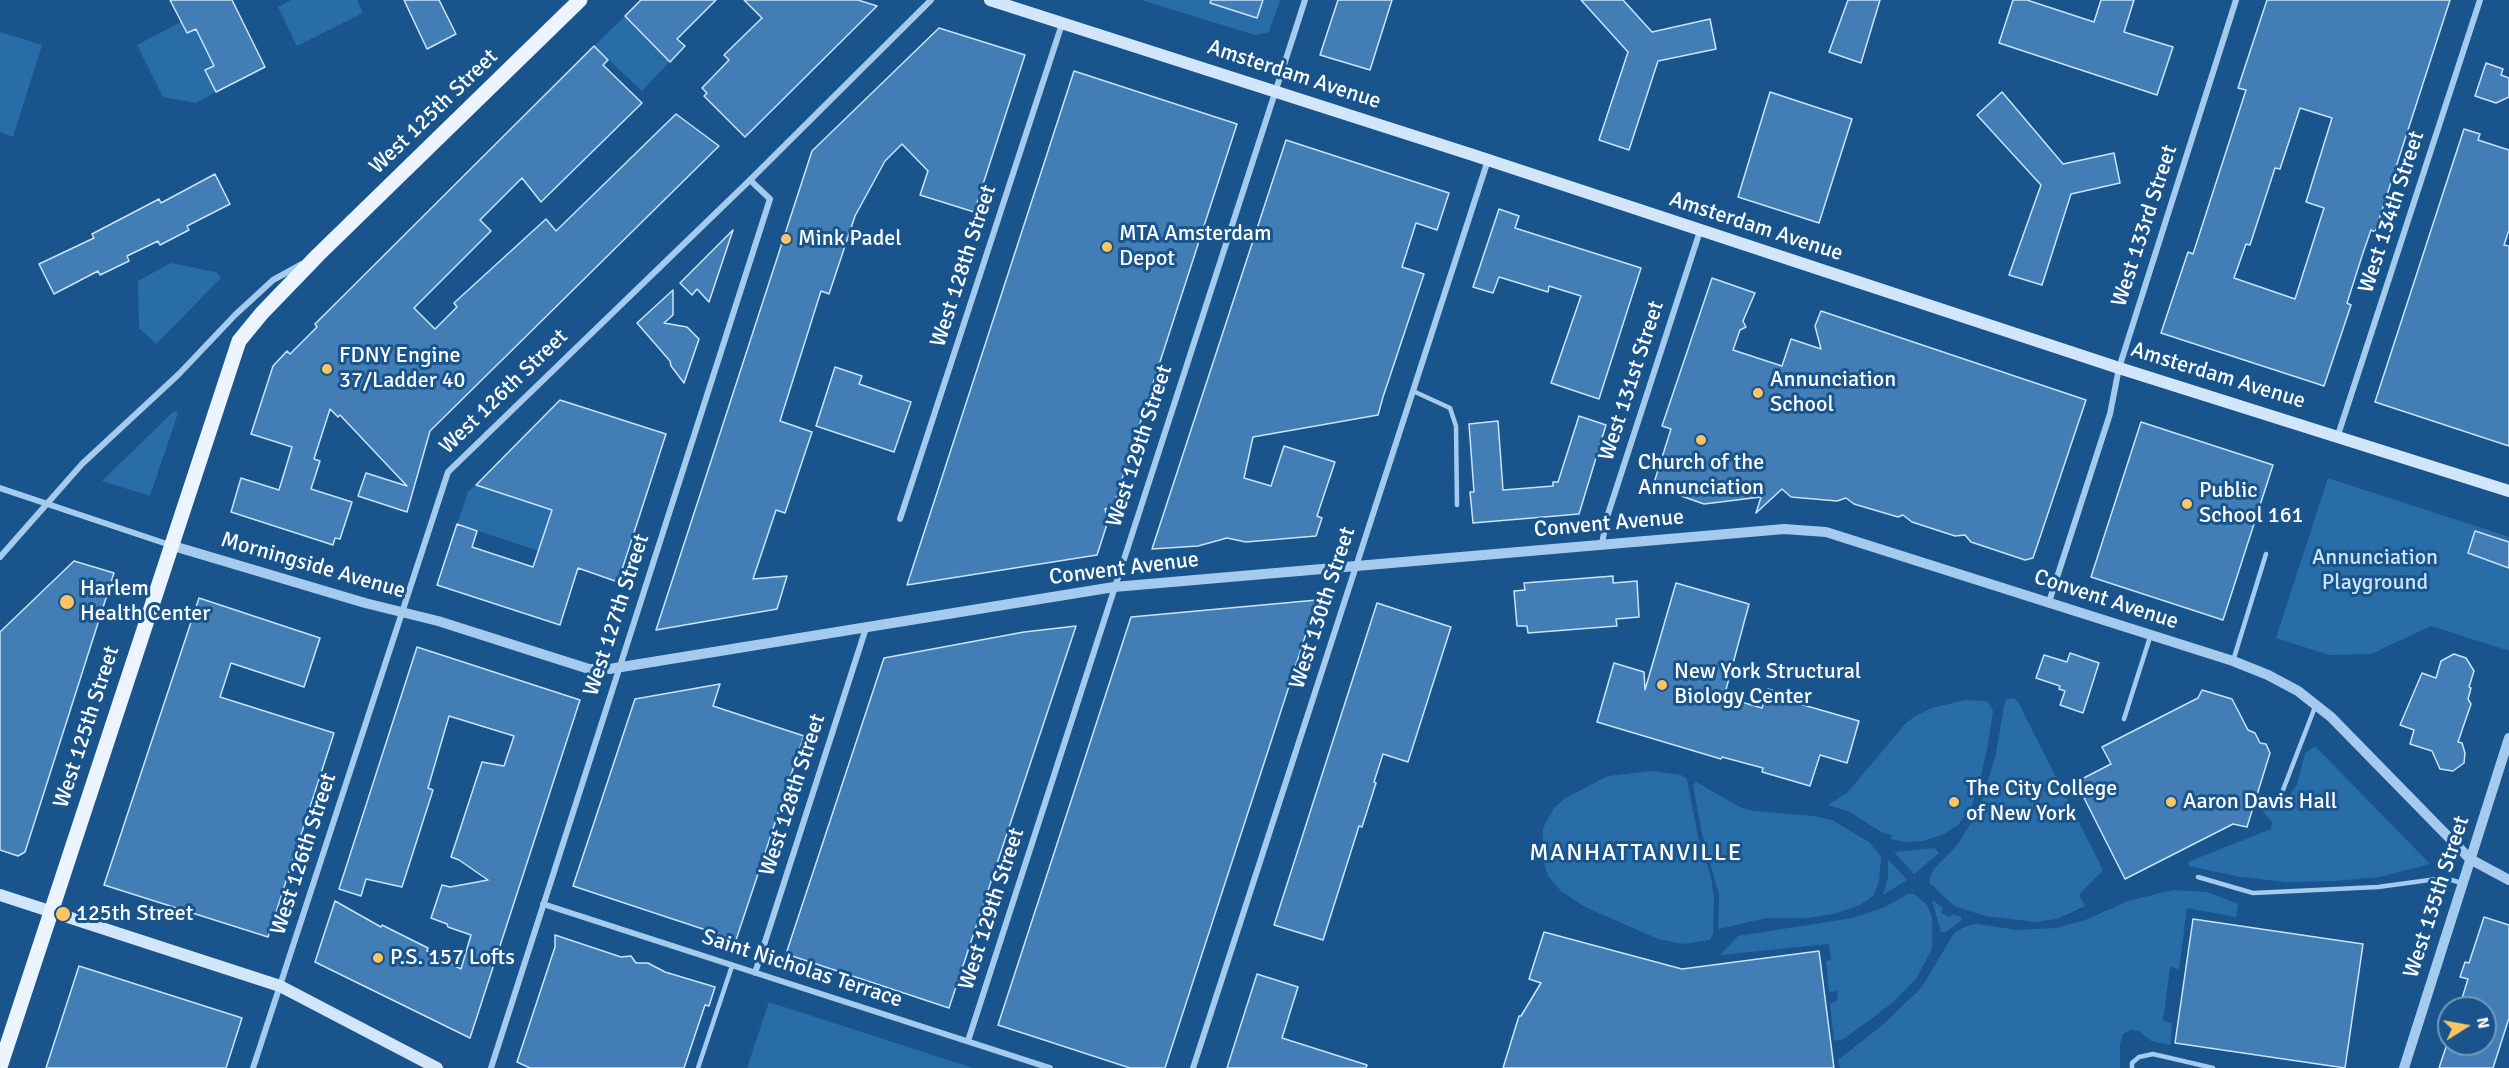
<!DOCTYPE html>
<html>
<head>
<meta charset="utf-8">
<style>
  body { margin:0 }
  #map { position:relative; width:2509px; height:1068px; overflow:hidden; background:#19548c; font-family:Signika,sans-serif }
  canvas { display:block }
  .north { position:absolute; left:2437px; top:996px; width:60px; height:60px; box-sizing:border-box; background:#19548c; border:2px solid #7598ba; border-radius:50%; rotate:79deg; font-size:16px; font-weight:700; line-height:24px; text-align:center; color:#fff }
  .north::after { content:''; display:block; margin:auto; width:21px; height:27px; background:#ffc561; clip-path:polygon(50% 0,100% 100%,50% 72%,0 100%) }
</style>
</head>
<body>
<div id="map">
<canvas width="2509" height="1068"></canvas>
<div class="north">N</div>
</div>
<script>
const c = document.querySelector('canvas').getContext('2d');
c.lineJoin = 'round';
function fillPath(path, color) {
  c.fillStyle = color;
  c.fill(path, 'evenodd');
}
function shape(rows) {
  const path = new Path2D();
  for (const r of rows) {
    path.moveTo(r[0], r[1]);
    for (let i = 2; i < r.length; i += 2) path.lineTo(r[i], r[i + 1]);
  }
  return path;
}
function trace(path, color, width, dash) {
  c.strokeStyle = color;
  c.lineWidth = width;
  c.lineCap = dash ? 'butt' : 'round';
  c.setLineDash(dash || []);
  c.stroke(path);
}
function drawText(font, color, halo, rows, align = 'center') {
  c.font = font + ' Signika,sans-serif';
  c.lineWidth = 6;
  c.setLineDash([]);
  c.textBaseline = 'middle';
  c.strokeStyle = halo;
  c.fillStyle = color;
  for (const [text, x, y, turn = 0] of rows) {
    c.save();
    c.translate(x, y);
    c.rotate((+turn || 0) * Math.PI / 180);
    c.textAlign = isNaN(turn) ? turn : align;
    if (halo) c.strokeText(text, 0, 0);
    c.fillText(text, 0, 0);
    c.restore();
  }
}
fillPath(shape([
  [291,0,357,0,363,13,297,46,278,7],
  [1141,0,1280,0,1269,32,1255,35],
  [625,16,670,61,642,91,594,46],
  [181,22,187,33,196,29,214,66,205,70,216,92,196,103,163,97,137,45],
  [0,32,42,45,13,137,0,132],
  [171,263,216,272,221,278,156,344,139,328,138,281],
  [174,411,178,413,150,496,102,481],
  [2328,478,2509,537,2509,651,2431,626,2371,654,2329,655,2276,638],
  [475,485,552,510,539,551,457,524,468,492],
  [2014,698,2018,702,2103,870,2079,895,2085,906,2057,919,2035,922,1985,916,1954,906,1929,882,1933,870,1958,844,1979,810,1996,754,2004,706,2006,700],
  [1965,700,1987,701,1993,711,1987,750,1978,788,1971,807,1958,825,1944,834,1924,841,1904,842,1891,839,1892,835,1881,832,1850,812,1828,805,1848,792,1905,724,1915,716,1932,708],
  [2315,746,2430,864,2380,877,2334,881,2286,882,2240,877,2189,866,2188,862,2271,829,2272,822,2258,806,2260,800,2273,803,2290,794,2297,785,2305,753],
  [1651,771,1681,775,1687,779,1698,837,1711,877,1714,897,1713,935,1710,940,1683,944,1658,939,1585,907,1561,891,1548,876,1543,860,1543,828,1554,808,1565,798,1608,776],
  [1696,782,1742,808,1755,811,1814,816,1832,820,1869,842,1881,857,1879,881,1873,896,1860,905,1834,914,1808,918,1767,918,1718,929,1719,895,1702,834,1693,785],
  [1935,848,1939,853,1914,874,1894,852],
  [1888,859,1907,880,1883,895,1888,878],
  [2173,890,2207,892,2238,904,2236,917,2187,908,2179,969,2170,967,2163,1021,2172,1023,2171,1045,2151,1041,2139,1031,2131,1030,2123,1034,2120,1044,2120,1068,1840,1068,1838,1060,1885,1023,1922,987,1954,933,1966,926,1978,924,2017,930,2056,928,2088,919,2128,901],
  [1908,894,1914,894,1927,905,1932,917,1932,949,1916,979,1891,1004,1844,1039,1834,1041,1830,1004,1838,1000,1837,991,1829,992,1826,961,1831,960,1829,944,1720,955,1738,936,1852,918,1883,908],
  [1932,900,1943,908,1941,913,1950,917,1953,914,1961,917,1962,920,1946,932,1941,932],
  [769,1002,973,1068,747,1068]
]), '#296da8');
const building = shape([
  [170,0,232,0,265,67,216,92,205,70,214,66,196,29,187,33,170,0],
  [404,0,439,0,456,34,427,49,404,0],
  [641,0,716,0,677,39,685,46,670,62,625,16,641,0],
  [744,0,858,0,877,6,745,137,704,96,707,93,702,88,729,60,724,55,762,18,744,0],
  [1211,0,1263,0,1257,18,1210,3,1211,0],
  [1338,0,1392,0,1370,70,1320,55,1338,0],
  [1581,0,1623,0,1652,32,1710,19,1716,49,1658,61,1629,150,1599,140,1628,52,1581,0],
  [1848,0,1880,0,1861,63,1829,52,1848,0],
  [2013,0,2027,0,2094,22,2101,0,2134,0,2124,32,2173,47,2157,95,1999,43,2013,0],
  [2267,0,2450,0,2375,232,2371,230,2363,253,2347,303,2351,305,2324,386,2161,333,2188,252,2193,254,2246,90,2238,88,2267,0],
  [2300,108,2332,118,2306,202,2324,208,2295,299,2234,278,2246,244,2250,245,2275,168,2280,169,2300,108],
  [939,28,1025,55,974,212,920,195,928,171,902,144,885,161,855,216,829,294,821,291,780,421,812,432,785,513,776,510,753,579,787,576,777,609,656,630,812,151,939,28],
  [594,46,608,60,603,65,642,103,541,202,522,178,480,220,491,231,414,308,435,329,457,307,454,303,546,219,556,231,676,114,719,146,430,431,407,512,358,496,366,473,407,486,340,415,338,417,330,409,314,459,320,461,311,489,352,502,340,539,335,538,333,545,231,512,241,478,279,490,292,447,251,434,273,366,287,351,290,354,317,327,315,324,594,46],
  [2486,63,2503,69,2501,75,2509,78,2509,97,2496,103,2475,96,2486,63],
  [1074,71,1237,124,1113,507,1105,509,1108,521,1097,555,907,585,1074,71],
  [1770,92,1852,119,1819,223,1738,197,1770,92],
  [2002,92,2063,164,2114,153,2120,183,2071,194,2042,285,2009,275,2041,185,1977,115,2002,92],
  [2464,129,2480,134,2478,140,2509,150,2509,230,2504,245,2509,246,2509,446,2375,402,2464,129],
  [1286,140,1449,193,1437,230,1416,223,1402,267,1424,274,1383,397,1378,415,1253,437,1244,478,1271,486,1284,446,1335,462,1317,516,1322,518,1316,536,1246,542,1227,538,1198,546,1152,549,1286,140],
  [215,174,230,204,187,226,189,230,160,245,158,241,127,256,129,261,100,275,98,271,54,294,39,264,94,238,92,234,159,199,161,203,215,174],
  [1499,209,1519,216,1515,228,1641,268,1599,399,1551,383,1581,296,1549,286,1548,292,1499,277,1493,293,1473,287,1499,209],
  [733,230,709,302,697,289,692,295,680,283,733,230],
  [1712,278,1755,293,1743,321,1746,327,1740,330,1733,350,1782,366,1791,339,1821,349,1815,326,1821,311,2086,400,2033,558,2025,560,1971,542,1965,535,1955,536,1912,522,1903,515,1898,517,1854,504,1846,498,1837,501,1791,497,1782,489,1756,513,1761,497,1704,504,1653,486,1671,429,1662,426,1712,278],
  [673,290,673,315,664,323,687,327,699,339,684,383,671,366,670,361,637,323,673,290],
  [835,367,862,376,859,384,911,402,894,452,816,426,835,367],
  [560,400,666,434,618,582,578,568,560,625,437,585,457,524,477,531,472,547,533,567,552,510,476,485,560,400],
  [1579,416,1606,425,1579,514,1473,523,1470,492,1474,492,1469,424,1498,421,1503,490,1553,486,1553,482,1558,482,1579,416],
  [2141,422,2273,465,2223,620,2091,577,2141,422],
  [2475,531,2509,542,2509,568,2468,553,2475,531],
  [74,561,114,573,25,852,18,856,0,850,0,632,74,561],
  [1613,576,1613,583,1637,581,1639,617,1616,619,1617,626,1528,633,1527,626,1517,626,1514,591,1525,590,1524,583,1613,576],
  [1676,583,1749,604,1724,697,1762,708,1768,689,1788,695,1786,700,1859,721,1847,763,1820,755,1810,786,1762,772,1763,768,1722,757,1721,759,1597,722,1614,663,1644,672,1645,690,1676,583],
  [199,598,320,638,304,687,231,663,220,697,334,733,268,937,104,885,199,598],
  [1317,600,1165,1068,1130,1068,998,1025,1131,617,1317,600],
  [1377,603,1451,627,1408,762,1383,754,1374,782,1376,783,1362,827,1359,826,1323,940,1274,925,1377,603],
  [1076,626,949,1008,786,954,884,658,1024,632,1076,626],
  [417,647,580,700,470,1038,315,962,335,901,381,927,382,925,428,948,427,951,461,969,471,935,448,927,447,924,431,918,442,885,450,887,488,880,459,860,451,857,482,762,504,766,514,736,449,716,428,788,433,790,402,887,366,879,361,896,339,889,417,647],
  [2070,653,2099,663,2083,713,2060,705,2065,691,2059,689,2060,686,2036,678,2044,655,2067,662,2070,653],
  [2454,654,2466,658,2474,671,2469,687,2471,688,2468,699,2471,704,2458,742,2462,743,2465,753,2464,763,2453,771,2440,769,2432,751,2410,744,2414,730,2400,725,2422,673,2436,678,2441,661,2454,654],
  [720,684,713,706,804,736,736,940,573,886,635,699,720,684],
  [2202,690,2232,699,2248,730,2255,733,2260,743,2266,744,2270,753,2247,827,2233,824,2125,879,2076,782,2111,764,2102,747,2198,698,2202,690],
  [2484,917,2509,925,2509,1018,2493,1068,2439,1068,2447,1044,2485,1044,2485,1008,2459,1008,2468,979,2460,977,2465,962,2469,963,2484,917],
  [2193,919,2363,944,2345,1068,2175,1043,2193,919],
  [1544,932,1682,969,1819,951,1834,1068,1503,1068,1519,1016,1521,1016,1541,983,1529,979,1544,932],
  [555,935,621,957,631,956,636,963,648,963,665,972,715,987,709,1006,705,1005,684,1068,530,1068,517,1062,555,947,555,935],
  [79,966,242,1018,226,1068,46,1068,79,966],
  [1257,974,1298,987,1282,1038,1367,1065,1366,1068,1227,1068,1257,974]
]);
fillPath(building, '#427eb5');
trace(building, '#cae4fa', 1.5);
trace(shape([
  [1413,391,1450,408,1456,426,1457,505],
  [2233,661,2266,554],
  [2124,719,2151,634],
  [2283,790,2315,707],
  [2198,877,2253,893,2378,887,2444,878,2462,883],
  [698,1068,732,966],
  [2132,1068,2132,1063,2139,1057,2153,1054,2213,1068]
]), '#a4cbee', 4.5);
trace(shape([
  [2338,435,2480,0],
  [0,488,170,545],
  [900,519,1062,24],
  [1602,543,1608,514,1700,231],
  [0,557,82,464,179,374,235,315,273,280,302,264],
  [2049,602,2110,414,2119,368,2236,0],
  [543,904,1050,1068],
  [755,973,866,628],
  [968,1041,1305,0],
  [253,1068,448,472,750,180,931,0],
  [491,1068,770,199,750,180],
  [1193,1068,1488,160]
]), '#a4cbee', 6);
trace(shape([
  [170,545,365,603,438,621,589,669,609,669,1114,587,1784,529,1826,532,2233,661,2268,675,2298,691,2331,717,2470,859,2509,880],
  [2404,1068,2509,738]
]), '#a4cbee', 10);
trace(shape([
  [990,0,1473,155,2119,368,2509,491],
  [0,895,280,986,437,1068]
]), '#d1e6fa', 12);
trace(shape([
  [0,1067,239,341,262,313,318,255,580,0]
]), '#ebf4ff', 15);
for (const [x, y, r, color] of [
  [786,239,6,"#ffc561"],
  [1107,247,6,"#ffc561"],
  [327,369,6,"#ffc561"],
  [1758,393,6,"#ffc561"],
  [1701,440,6,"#ffc561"],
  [2187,504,6,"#ffc561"],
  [67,602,8,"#ffc561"],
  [1662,685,6,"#ffc561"],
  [1954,802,6,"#ffc561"],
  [2171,802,6,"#ffc561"],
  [63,914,8,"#ffc561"],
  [378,958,6,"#ffc561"]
]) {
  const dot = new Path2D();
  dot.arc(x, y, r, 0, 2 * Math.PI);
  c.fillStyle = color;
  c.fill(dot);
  trace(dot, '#19548c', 2);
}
drawText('22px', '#fff', '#19548c', [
  ["Amsterdam Avenue",1294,75,18],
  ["West 125th Street",434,112,-44],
  ["West 134th Street",2392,212,-72],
  ["West 133rd Street",2145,226,-72],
  ["Amsterdam Avenue",1756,227,18],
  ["West 128th Street",964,266,-72],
  ["Amsterdam Avenue",2218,376,17],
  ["West 131st Street",1632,381,-72],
  ["West 126th Street",504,392,-44],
  ["West 129th Street",1140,446,-72],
  ["Convent Avenue",1609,524,-5],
  ["Morningside Avenue",313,566,16],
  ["Convent Avenue",1124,569,-7],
  ["Convent Avenue",2106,600,18],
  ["West 130th Street",1323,608,-72],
  ["West 127th Street",617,615,-72],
  ["West 125th Street",87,727,-72],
  ["West 128th Street",793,795,-72],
  ["West 126th Street",304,854,-72],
  ["West 135th Street",2437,897,-72],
  ["West 129th Street",992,909,-72],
  ["Saint Nicholas Terrace",802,969,18]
]);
drawText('22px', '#fff', '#19548c', [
  ["MTA Amsterdam",1119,234],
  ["Depot",1119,259],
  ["Mink Padel",798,239],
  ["FDNY Engine",339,356],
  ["37/Ladder 40",339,381],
  ["Annunciation",1770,380],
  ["School",1770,405],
  ["Church of the",1701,463,"center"],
  ["Annunciation",1701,488,"center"],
  ["Public",2199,491],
  ["School 161",2199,516],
  ["Harlem",80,589],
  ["Health Center",80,614],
  ["New York Structural",1674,672],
  ["Biology Center",1674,697],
  ["The City College",1966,789],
  ["of New York",1966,814],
  ["Aaron Davis Hall",2183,802],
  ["125th Street",76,914],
  ["P.S. 157 Lofts",390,958]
], 'left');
drawText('22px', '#cae4fa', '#19548c', [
  ["Annunciation",2375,558],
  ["Playground",2375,583]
]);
c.letterSpacing = '1.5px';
drawText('24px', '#fff', '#19548c', [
  ["MANHATTANVILLE",1636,854]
]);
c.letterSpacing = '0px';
</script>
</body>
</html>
